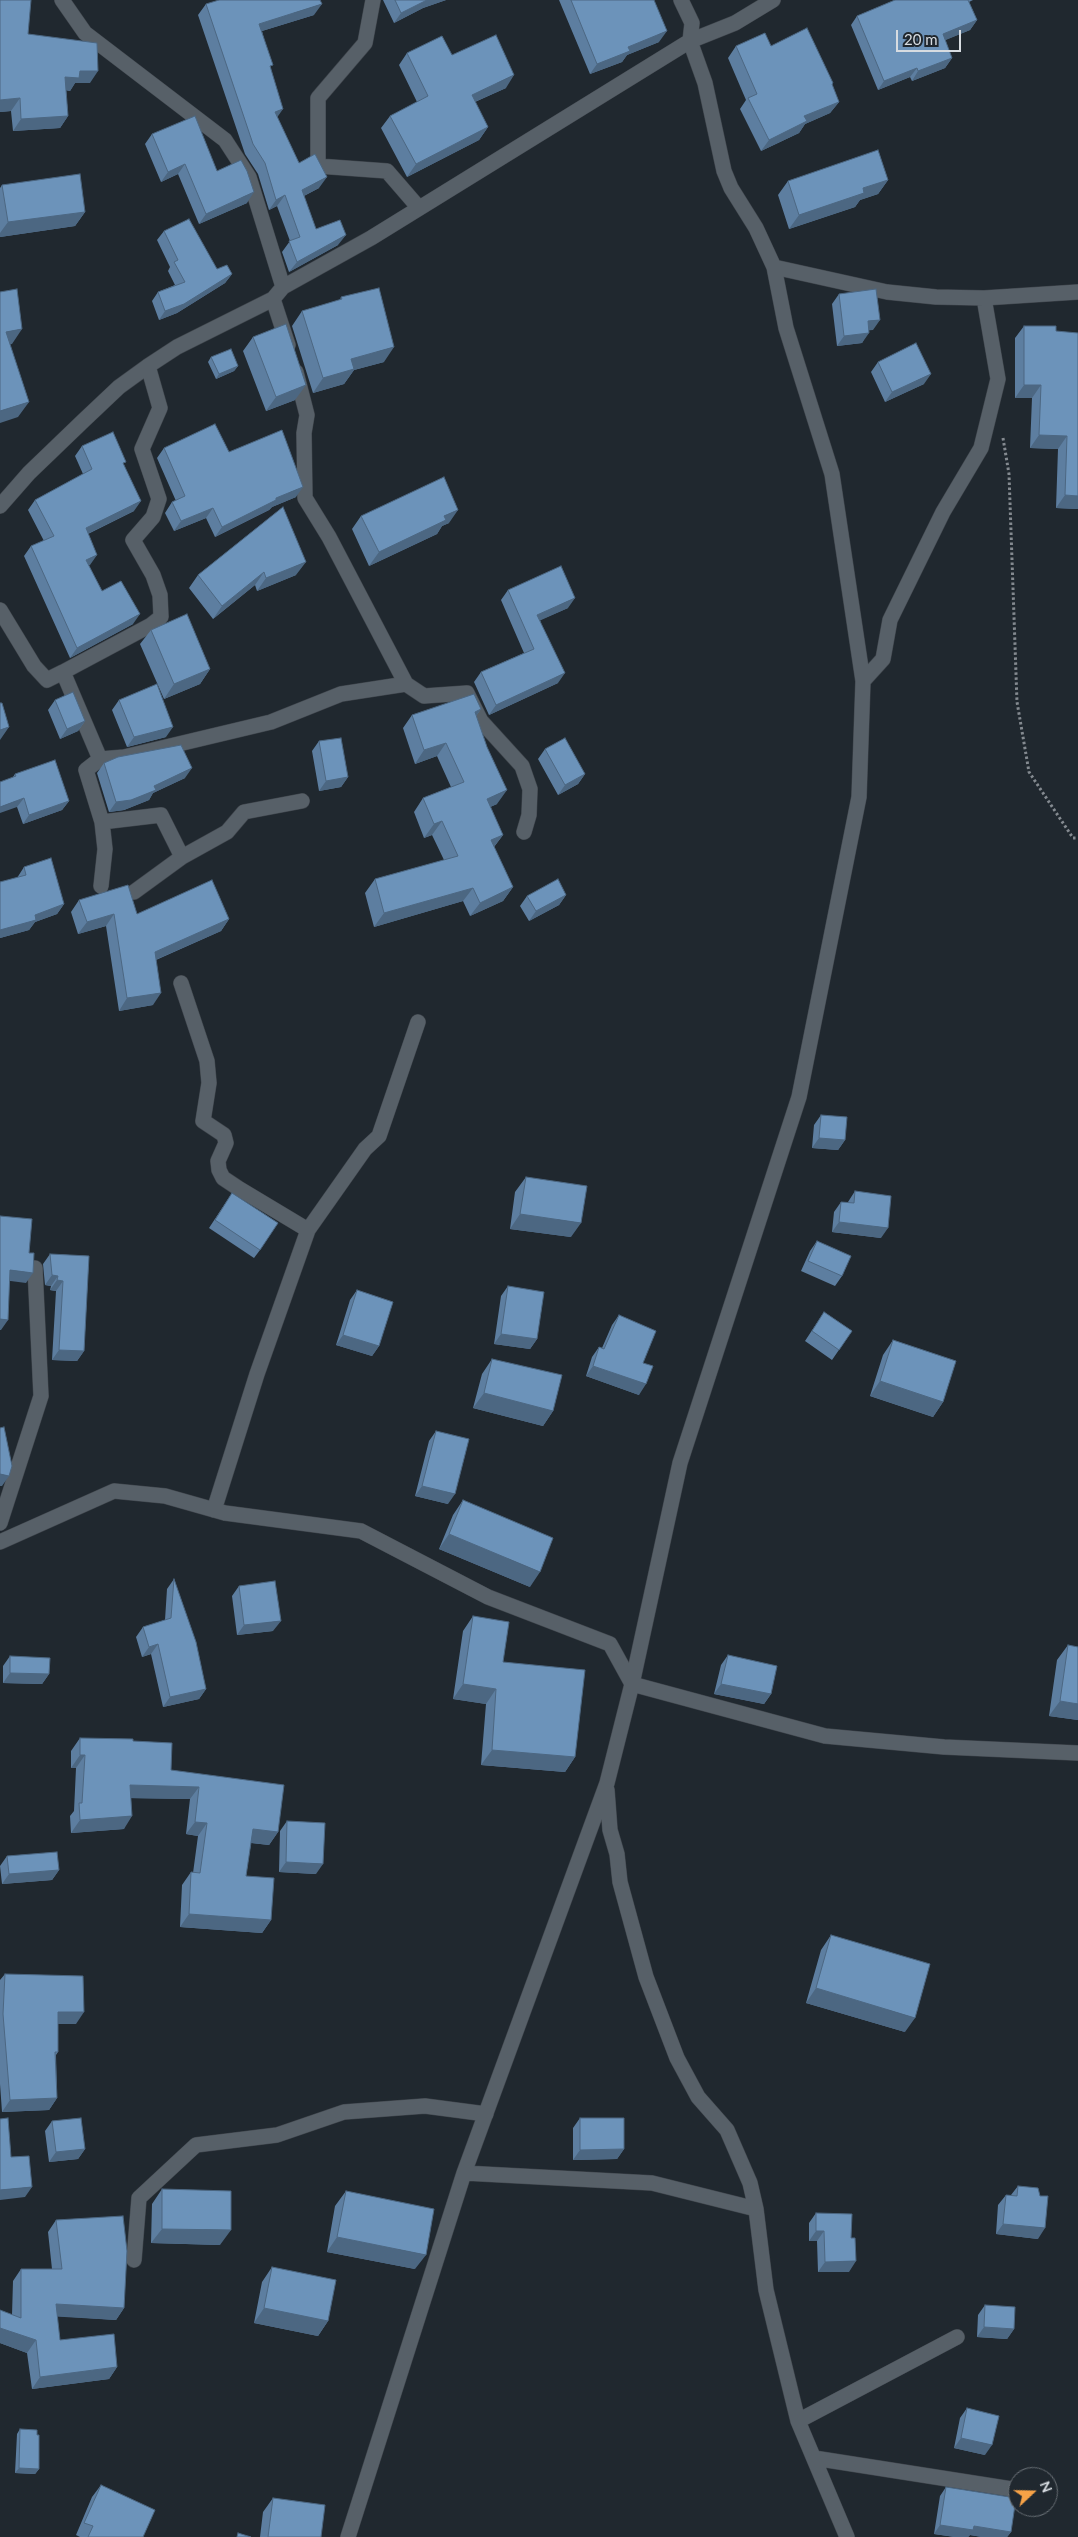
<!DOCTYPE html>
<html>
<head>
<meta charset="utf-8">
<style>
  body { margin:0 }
  #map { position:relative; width:1078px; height:2537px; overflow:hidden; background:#20282f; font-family:Lato,sans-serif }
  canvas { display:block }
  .north { position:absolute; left:1008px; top:2467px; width:50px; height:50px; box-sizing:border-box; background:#20282f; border:1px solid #697076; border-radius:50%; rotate:69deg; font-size:14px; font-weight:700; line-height:20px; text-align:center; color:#d7dce1 }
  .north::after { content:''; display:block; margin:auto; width:18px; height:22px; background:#f6a247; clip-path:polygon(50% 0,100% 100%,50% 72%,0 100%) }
  .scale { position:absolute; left:896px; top:30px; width:65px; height:22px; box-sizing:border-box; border:2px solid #d7dce1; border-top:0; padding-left:6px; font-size:15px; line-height:18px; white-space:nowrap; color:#d7dce1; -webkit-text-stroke:4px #20282f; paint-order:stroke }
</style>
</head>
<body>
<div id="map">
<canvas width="1078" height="2537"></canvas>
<div class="north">N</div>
<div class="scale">20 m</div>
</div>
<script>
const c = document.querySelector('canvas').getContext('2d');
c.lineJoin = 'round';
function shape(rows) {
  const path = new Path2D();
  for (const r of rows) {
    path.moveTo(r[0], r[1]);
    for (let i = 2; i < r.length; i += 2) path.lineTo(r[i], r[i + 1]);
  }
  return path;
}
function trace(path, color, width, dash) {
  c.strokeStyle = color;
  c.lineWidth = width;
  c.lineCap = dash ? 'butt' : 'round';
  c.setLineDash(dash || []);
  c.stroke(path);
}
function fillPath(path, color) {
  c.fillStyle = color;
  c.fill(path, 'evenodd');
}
const street = shape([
  [62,0,85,33,225,140,249,177,283,287],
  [373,0,365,43,318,98,318,166,387,171,419,208],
  [774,267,887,292,936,297,984,298,1078,292],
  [273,299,288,345],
  [296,372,307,415,304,433,305,498,329,537,406,684,424,696,467,693,481,721,522,766,530,789,529,815,524,832],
  [0,506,29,473,82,422,119,387,148,366,177,347,273,299,283,287,371,238,690,41,735,23,773,0],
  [0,610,34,666,47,680,63,672,100,759,124,757,271,722,341,694,406,684],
  [63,672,151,625,161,617,160,595,153,575,133,540,153,517,159,499,142,449,160,408,148,366],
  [863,681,883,659,890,620,943,512,981,448,998,379,984,298],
  [100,759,86,770,102,822,105,849,101,886],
  [102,822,161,815,182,857,227,832,244,812,302,801],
  [134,892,182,857],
  [181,983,207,1061,209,1083,203,1121,224,1135,226,1143,218,1161,219,1170,223,1178,238,1188,308,1230],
  [214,1510,257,1374,308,1230,365,1149,379,1136,418,1022],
  [0,1523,41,1396,35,1268],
  [0,1542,114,1491,165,1496,225,1513,361,1531,488,1597,610,1644,632,1684,825,1736,944,1747,1078,1753],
  [607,1790,610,1830,617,1854,620,1882,646,1977,677,2058,698,2097,727,2130,750,2183,756,2209,766,2290,798,2421,847,2537],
  [464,2173,652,2183,756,2209],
  [134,2260,139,2198,196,2145,277,2135,344,2112,425,2106,486,2114],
  [798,2421,957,2337],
  [814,2458,1018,2490],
  [348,2537,464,2173,607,1783,632,1684,680,1463,799,1097,859,797,863,681,832,474,786,328,774,267,756,228,731,188,724,171,705,83,690,41,692,23,681,0]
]);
trace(street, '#3f454c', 16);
trace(shape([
  [1003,438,1009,474,1017,702,1029,772,1073,838,1078,838]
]), '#848a90', 3, [2.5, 2.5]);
trace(street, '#576068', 15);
fillPath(shape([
  [0,0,28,34,90,83,75,83,70,91,66,90,68,116,60,128,13,131,11,111,0,112],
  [383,0,446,0,423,8,394,23],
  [559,0,654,0,659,42,627,55,622,62,590,74],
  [895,0,973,0,969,2,977,20,970,30,945,40,952,58,945,68,912,81,910,77,878,90,851,25,857,16],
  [206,4,314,15,262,31,271,69,277,117,299,163,319,188,304,196,316,229,338,245,289,272,282,252,290,241,277,206,269,210,258,174,245,154,198,15],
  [736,46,771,46,833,83,832,85,839,102,830,113,805,124,799,133,761,151,740,109,746,100,728,58],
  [407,53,452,55,506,88,475,102,488,127,479,140,407,177,381,128,390,116,417,102,399,65],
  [152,134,217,171,247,203,199,224,178,174,161,182,145,144],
  [888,180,878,194,860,200,855,207,789,229,778,195,788,181],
  [2,185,85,212,75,226,0,237,0,188],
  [164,231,217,269,232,274,225,283,177,313,159,320,152,301,158,292,175,285,168,271,170,267,157,240],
  [839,294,873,330,869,330,862,343,837,346,832,304],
  [341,297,384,362,354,370,344,384,313,393,292,326,302,311,340,300],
  [1024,326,1056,331,1078,509,1056,508,1058,449,1030,448,1032,398,1015,398,1015,338],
  [253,337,295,400,266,411,243,351],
  [211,357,238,366,234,371,216,379,208,362],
  [878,362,924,384,885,402,871,372],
  [82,446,124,465,134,511,88,534,89,566,102,591,133,624,70,658,24,556,31,546,44,541,28,510,35,500,83,474,75,456],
  [164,448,229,452,296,497,272,507,269,510,215,537,206,518,174,531,165,513,172,502,176,501,157,458],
  [283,507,296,575,257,591,255,585,213,619,189,588,198,575],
  [361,516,449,523,442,526,437,534,369,566,352,529],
  [508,590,568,608,540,620,558,683,489,715,474,682,481,672,524,653,501,600],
  [151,630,210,669,200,684,164,699,140,644],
  [55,700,85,721,78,731,60,739,48,710],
  [119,700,166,737,127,747,112,710],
  [481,709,476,716,497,804,490,807,503,835,494,847,513,887,503,901,470,916,463,901,374,927,365,893,375,879,444,860,432,835,424,838,414,812,423,798,451,787,437,756,415,764,403,728,412,715],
  [319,741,348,777,341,787,319,791,312,751],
  [545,749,585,774,578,784,558,795,538,759],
  [104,763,185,778,153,793,149,800,124,810,109,812,97,773],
  [15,774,69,801,62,810,23,824,17,807,13,777],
  [24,867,64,904,57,914,35,922,29,930,0,938,0,882,17,878],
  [566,895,559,905,529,921,520,906,527,896],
  [79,900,137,914,229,919,221,931,156,960,153,1005,119,1011,106,926,78,934,71,912],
  [821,1115,845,1140,838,1150,812,1148,814,1125],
  [526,1177,571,1237,510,1229,515,1192],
  [855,1191,881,1238,832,1232,834,1212,841,1202,848,1202],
  [232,1193,260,1250,254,1258,209,1228],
  [817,1241,842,1276,835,1286,801,1271,810,1251],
  [50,1254,89,1256,84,1351,77,1361,52,1360,56,1291,50,1290,51,1286,45,1285,43,1264],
  [508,1286,537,1339,530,1349,494,1344,501,1296],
  [357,1290,379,1346,372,1356,336,1345,350,1300],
  [824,1312,852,1331,832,1360,805,1341],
  [619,1315,643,1363,639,1395,586,1376,592,1357,599,1347,602,1348,612,1325],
  [893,1340,943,1402,933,1417,870,1396,883,1355],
  [492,1359,553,1411,543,1426,473,1408,482,1374],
  [436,1431,448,1504,415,1496,429,1441],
  [463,1500,530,1587,439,1549,453,1515],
  [174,1579,206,1689,199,1699,163,1707,151,1654,142,1657,136,1637,143,1627,165,1620,167,1589],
  [239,1586,273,1631,237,1635,232,1596],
  [473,1616,503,1662,575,1757,565,1772,481,1765,486,1704,453,1699,463,1631],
  [1068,1645,1078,1720,1049,1716,1057,1660],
  [728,1655,771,1694,764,1704,714,1694,721,1665],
  [10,1656,49,1674,42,1684,3,1683,3,1666],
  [80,1738,133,1741,171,1770,278,1832,269,1845,251,1843,246,1876,271,1920,262,1933,180,1927,182,1885,191,1872,193,1873,198,1836,186,1834,190,1799,131,1798,124,1829,71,1833,70,1816,74,1811,76,1768,71,1768,71,1751],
  [287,1821,316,1874,279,1872,280,1831],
  [7,1856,59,1870,52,1880,2,1884,0,1866],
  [831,1935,905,2032,806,2003,821,1950],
  [5,1974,76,2024,58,2024,58,2052,56,2055,57,2098,49,2110,2,2112,0,2084,0,1980],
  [580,2118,624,2149,617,2159,573,2160,573,2128],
  [52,2121,85,2149,78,2159,49,2162,45,2131],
  [1018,2186,1038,2239,996,2234,998,2205,1006,2195,1011,2195],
  [162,2189,220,2245,151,2243,152,2204],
  [346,2191,415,2269,327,2252,335,2206],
  [816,2213,849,2272,818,2272,817,2241,809,2241,809,2223],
  [56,2220,124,2308,116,2320,57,2316,60,2340,117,2367,109,2379,32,2389,27,2353,0,2343,0,2310,12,2315,13,2281,21,2269,52,2269,48,2232],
  [272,2267,328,2321,318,2336,254,2323,262,2282],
  [985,2305,1014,2329,1007,2339,977,2337,978,2315],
  [967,2408,985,2455,954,2448,960,2418],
  [20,2429,39,2469,35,2474,15,2473,17,2434],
  [101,2485,143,2537,80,2537,76,2535,92,2497],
  [946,2487,1011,2532,1007,2537,982,2537,970,2535,968,2537,955,2537,934,2534,940,2496],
  [273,2498,321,2537,260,2537,263,2512]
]), '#5d7ea0');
fillPath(shape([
  [427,0,446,0,423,8,394,23,401,13],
  [322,4,314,15,252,34,259,24],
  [977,20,970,30,936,44,943,34],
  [667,31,659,42,627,55,622,62,590,74,597,64,628,47],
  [952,58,945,68,912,81,918,71],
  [917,68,910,77,878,90,884,81],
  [80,71,98,71,90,83,75,83,70,91,57,89,65,77],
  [514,75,506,88,463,107,472,95],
  [20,98,11,111,0,112,0,100],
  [839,102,830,113,805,124,799,133,761,151,769,140,804,116],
  [283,109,276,119,275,112],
  [68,116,60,128,13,131,21,119],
  [488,127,479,140,407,177,416,164],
  [185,164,178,174,161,182,168,172],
  [327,177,319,188,294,201,302,190],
  [888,180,878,194,860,200,855,207,789,229,799,215,863,188],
  [254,192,247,203,199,224,206,214],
  [285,195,277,206,269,210,276,200],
  [85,212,75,226,0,237,0,233,8,222],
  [346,235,338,245,289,272,297,262],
  [232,274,225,283,177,313,159,320,165,311],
  [880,320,873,330,861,331,868,321],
  [22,329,12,344,0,346,6,332],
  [869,333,862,343,837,346,844,336],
  [394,347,384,362,354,370,344,384,313,393,323,378,351,359],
  [238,366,234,371,216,379,219,374],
  [931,374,924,384,885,402,892,392],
  [306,385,295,400,266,411,276,397],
  [1024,385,1041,385,1032,398,1015,398],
  [29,402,18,417,0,423,0,411],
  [1039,435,1067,436,1058,449,1030,448],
  [303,487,296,497,272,507,269,510,215,537,222,527,276,498],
  [1065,495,1078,496,1078,509,1056,508],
  [141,501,134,511,79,538,86,528],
  [213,508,206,518,174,531,181,521],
  [458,510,449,523,442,526,437,534,369,566,379,552,444,516],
  [97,555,90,565,79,570,86,560],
  [306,562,296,575,257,591,266,578],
  [264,572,255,585,213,619,222,606],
  [575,598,568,608,530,625,537,615],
  [140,614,133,624,70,658,77,648],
  [210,669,200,684,164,699,174,684],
  [565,673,558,683,489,715,496,705],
  [481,709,471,723,475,712],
  [85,721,78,731,60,739,67,729],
  [9,727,0,740,0,730],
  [173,727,166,737,127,747,134,737],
  [446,743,437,756,415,764,424,750],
  [192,768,185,778,153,793,149,800,124,810,109,812,116,802],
  [585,774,578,784,558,795,565,785],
  [348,777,341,787,319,791,326,781],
  [507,790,497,804,477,813,487,799],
  [24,798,17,807,0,813,0,807],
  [69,801,62,810,23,824,29,815],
  [442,821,432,835,424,838,434,824],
  [503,835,493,848,491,840],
  [513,887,503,901,470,916,480,903],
  [473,888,463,901,374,927,384,913],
  [566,895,559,905,529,921,536,911],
  [64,904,57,914,35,922,29,930,0,938,0,930,35,915],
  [114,914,106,926,78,934,87,922],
  [229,919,221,931,146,964,155,952],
  [161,993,153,1005,119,1011,127,998],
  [819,1138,845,1140,838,1150,812,1148],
  [520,1214,581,1223,571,1237,510,1229],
  [839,1222,888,1228,881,1238,832,1232],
  [10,1270,33,1273,26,1283,3,1280],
  [52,1275,58,1276,51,1286,45,1285],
  [57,1280,63,1281,56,1291,50,1290],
  [0,1319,8,1320,1,1330,0,1330],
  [501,1334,537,1339,530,1349,494,1344],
  [343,1335,379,1346,372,1356,336,1345],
  [59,1350,84,1351,77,1361,52,1360],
  [593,1366,646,1384,639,1395,586,1376],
  [880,1381,943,1402,933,1417,870,1396],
  [484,1393,553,1411,543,1426,473,1408],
  [0,1474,9,1476,2,1486,0,1486],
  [422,1486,455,1494,448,1504,415,1496],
  [449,1534,540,1572,530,1587,439,1549],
  [281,1621,273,1631,237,1635,244,1625],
  [158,1644,151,1654,142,1657,149,1647],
  [10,1673,49,1674,42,1684,3,1683],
  [463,1684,496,1689,486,1704,453,1699],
  [721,1684,771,1694,764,1704,714,1694],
  [206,1689,199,1699,163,1707,170,1697],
  [1060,1701,1078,1704,1078,1720,1049,1716],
  [492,1750,575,1757,565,1772,481,1765],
  [80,1755,85,1755,76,1768,71,1768],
  [130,1785,199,1787,190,1799,121,1798],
  [132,1816,124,1829,71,1833,80,1820],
  [195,1822,207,1823,198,1836,186,1834],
  [253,1829,278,1832,269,1845,244,1842],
  [286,1862,323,1864,316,1874,279,1872],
  [59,1870,52,1880,2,1884,9,1874],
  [189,1914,271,1920,262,1933,180,1927],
  [816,1988,915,2018,905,2032,806,2003],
  [58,2012,84,2012,76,2024,49,2024],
  [57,2098,49,2110,2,2112,10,2100],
  [85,2149,78,2159,49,2162,56,2152],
  [624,2149,617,2159,573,2160,580,2150],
  [32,2187,25,2197,0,2200,0,2190],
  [1003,2224,1045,2228,1038,2239,996,2234],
  [162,2229,231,2230,220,2245,151,2243],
  [816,2231,824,2231,817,2241,809,2241],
  [337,2237,426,2255,415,2269,327,2252],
  [856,2261,849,2272,818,2272,825,2262],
  [56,2304,124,2308,116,2320,47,2316],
  [264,2308,328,2321,318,2336,254,2323],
  [984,2327,1014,2329,1007,2339,977,2337],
  [0,2328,36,2340,27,2353,0,2343],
  [117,2367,109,2379,32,2389,40,2377],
  [961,2438,992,2445,985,2455,954,2448],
  [19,2468,39,2469,35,2474,15,2473],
  [940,2525,974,2526,1011,2532,1007,2537,982,2537,970,2535,968,2537,955,2537,934,2534]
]), '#4c6782');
const building = shape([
  [0,0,31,0,28,34,97,43,98,71,80,71,79,78,65,77,68,116,21,119,20,98,0,100,0,0],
  [219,0,320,0,322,4,259,24,273,65,270,66,283,109,275,112,299,163,315,154,327,177,302,190,316,229,340,220,346,235,297,262,289,241,300,237,285,195,276,200,265,163,253,144,206,4,219,0],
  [395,0,427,0,401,13,395,0],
  [571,0,654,0,667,31,628,47,630,51,597,64,571,0],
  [895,0,968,0,977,20,943,34,952,58,918,71,917,68,884,81,857,16,895,0],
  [807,28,833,83,832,84,839,102,804,116,807,121,769,140,748,98,757,94,736,46,765,33,771,46,807,28],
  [496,35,514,75,472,95,488,127,416,164,390,116,428,96,407,53,442,36,452,55,496,35],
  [195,116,217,171,241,160,247,171,254,192,206,214,185,164,168,172,152,134,195,116],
  [878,150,888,180,863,188,864,193,799,215,788,181,878,150],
  [80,174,85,212,8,222,2,185,80,174],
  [189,219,217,269,227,265,232,274,184,304,165,311,158,292,185,282,174,262,178,260,164,231,189,219],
  [379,288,394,347,351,359,354,369,323,378,302,311,342,299,341,297,379,288],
  [17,289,22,329,6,332,29,402,0,411,0,292,17,289],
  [876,289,880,320,868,321,869,333,844,336,839,294,876,289],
  [286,324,306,385,276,397,253,337,286,324],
  [1024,326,1056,326,1056,331,1078,333,1078,496,1065,495,1067,436,1039,435,1041,385,1024,385,1024,326],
  [916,343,931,374,892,392,878,362,916,343],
  [231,349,238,366,219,374,211,357,231,349],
  [215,424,229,452,282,430,303,487,276,498,276,500,222,527,213,508,181,521,172,502,185,496,164,448,215,424],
  [113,432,126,462,123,463,141,501,86,528,97,555,86,560,102,591,121,581,140,614,77,648,31,546,54,536,35,500,92,469,82,446,113,432],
  [444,477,458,510,444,516,446,520,379,552,361,516,444,477],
  [283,507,306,562,266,578,264,572,222,606,198,575,283,507],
  [561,566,575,598,537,615,565,673,496,705,481,672,534,649,508,590,561,566],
  [187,614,210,669,174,684,151,630,187,614],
  [157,684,173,727,134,737,119,700,157,684],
  [73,692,85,721,67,729,55,700,73,692],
  [474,694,481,709,475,712,487,747,507,790,487,799,503,835,491,840,513,887,480,903,473,888,384,913,375,879,458,856,442,821,434,824,423,798,464,782,446,743,424,750,412,715,474,694],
  [0,703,2,703,9,727,0,730,0,703],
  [341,738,348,777,326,781,319,741,341,738],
  [565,738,585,774,565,785,545,749,565,738],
  [181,745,192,768,154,786,156,790,131,800,116,802,104,763,118,757,181,745],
  [55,760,69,801,29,815,24,798,0,807,0,782,16,776,15,774,55,760],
  [51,858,64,904,35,915,36,920,0,930,0,882,26,875,24,867,51,858],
  [558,879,566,895,536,911,527,896,558,879],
  [212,880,229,919,155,952,161,993,127,998,114,914,87,922,79,900,128,885,137,914,212,880],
  [821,1115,847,1117,845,1140,819,1138,821,1115],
  [526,1177,587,1186,581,1223,520,1214,526,1177],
  [855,1191,891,1196,888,1228,839,1222,841,1202,854,1203,855,1191],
  [232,1193,278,1223,260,1250,215,1220,232,1193],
  [0,1216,32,1219,29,1253,34,1253,33,1273,10,1270,8,1320,0,1319,0,1216],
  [817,1241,851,1256,842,1276,808,1261,817,1241],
  [50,1254,89,1256,84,1351,59,1350,63,1281,57,1280,58,1276,52,1275,50,1254],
  [508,1286,544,1292,537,1339,501,1334,508,1286],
  [357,1290,393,1302,379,1346,343,1335,357,1290],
  [824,1312,852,1331,839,1350,812,1331,824,1312],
  [619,1315,656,1331,643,1363,653,1366,646,1384,593,1366,599,1347,604,1349,619,1315],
  [893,1340,956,1361,943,1402,880,1381,893,1340],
  [492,1359,562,1375,553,1411,484,1393,492,1359],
  [4,1427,12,1466,9,1476,0,1474,0,1428,4,1427],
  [436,1431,469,1439,455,1494,422,1486,436,1431],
  [463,1500,553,1538,540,1572,449,1534,463,1500],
  [174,1579,196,1642,206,1689,170,1697,158,1644,149,1647,143,1627,171,1618,174,1579],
  [275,1581,281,1621,244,1625,239,1586,275,1581],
  [473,1616,509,1622,503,1662,585,1670,575,1757,492,1750,496,1689,463,1684,473,1616],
  [1068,1645,1078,1647,1078,1704,1060,1701,1068,1645],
  [728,1655,777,1666,771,1694,721,1684,728,1655],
  [10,1656,50,1658,49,1674,10,1673,10,1656],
  [80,1738,133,1739,133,1741,172,1743,171,1770,284,1785,278,1832,253,1829,246,1876,274,1878,271,1920,189,1914,191,1872,200,1873,207,1823,195,1822,199,1787,130,1785,132,1816,80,1820,79,1803,82,1803,85,1755,80,1755,80,1738],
  [287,1821,325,1823,323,1864,286,1862,287,1821],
  [57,1852,59,1870,9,1874,7,1856,57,1852],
  [831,1935,930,1964,915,2018,816,1988,831,1935],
  [5,1974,83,1976,84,2012,58,2012,58,2052,55,2052,57,2098,10,2100,3,2014,5,1974],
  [8,2118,11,2157,29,2156,32,2187,0,2190,0,2119,8,2118],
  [81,2118,85,2149,56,2152,52,2121,81,2118],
  [580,2118,624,2118,624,2149,580,2150,580,2118],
  [1018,2186,1038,2188,1040,2196,1048,2196,1045,2228,1003,2224,1006,2195,1017,2196,1018,2186],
  [162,2189,231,2191,231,2230,162,2229,162,2189],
  [346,2191,434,2209,426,2255,337,2237,346,2191],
  [816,2213,852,2214,851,2238,855,2238,856,2261,825,2262,824,2231,816,2231,816,2213],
  [123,2216,127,2251,124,2308,56,2304,60,2340,114,2334,117,2367,40,2377,36,2340,0,2328,0,2310,21,2318,21,2269,62,2269,56,2220,123,2216],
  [272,2267,336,2280,328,2321,264,2308,272,2267],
  [985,2305,1015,2307,1014,2329,984,2327,985,2305],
  [967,2408,999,2416,992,2445,961,2438,967,2408],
  [20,2429,37,2430,37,2435,39,2435,39,2469,19,2468,20,2429],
  [101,2485,155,2510,143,2537,88,2537,93,2526,84,2523,101,2485],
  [946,2487,1016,2498,1011,2532,974,2526,973,2530,940,2525,946,2487],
  [273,2498,325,2505,321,2537,268,2537,273,2498],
  [238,2533,251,2537,237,2537,238,2533]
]);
fillPath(building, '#6c93ba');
trace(building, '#4c6782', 1);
</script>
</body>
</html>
